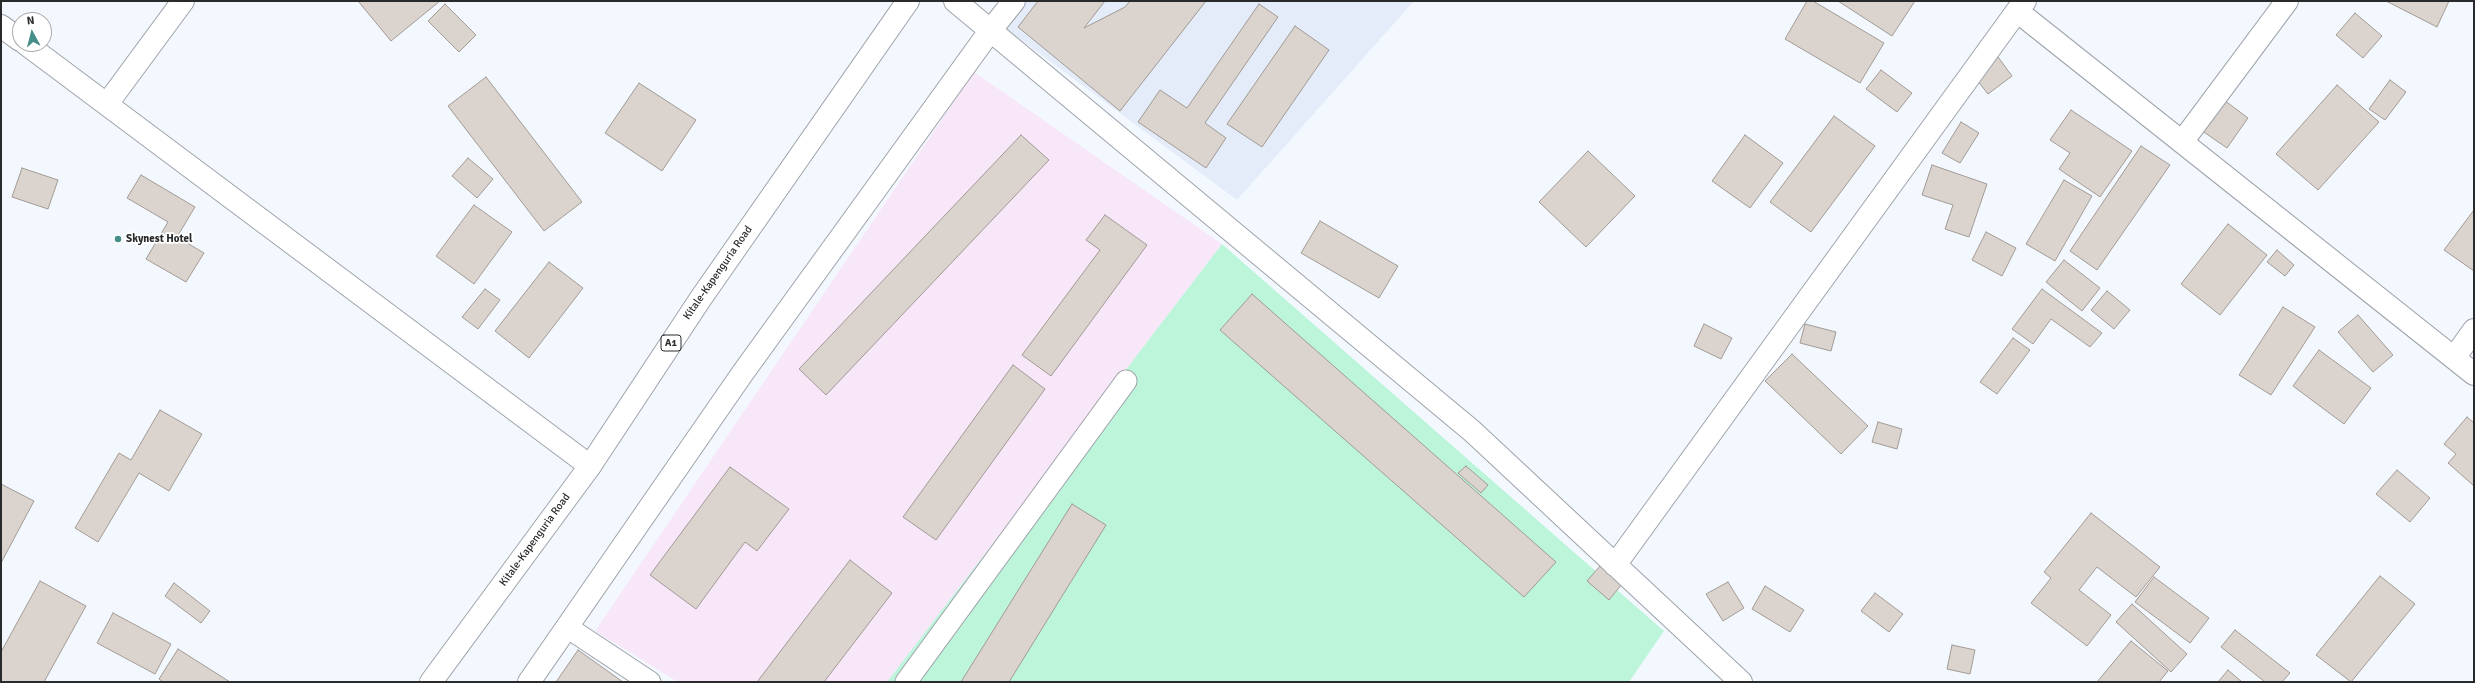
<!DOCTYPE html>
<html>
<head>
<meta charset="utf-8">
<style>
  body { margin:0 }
  #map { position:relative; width:2475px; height:683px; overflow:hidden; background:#f3f8ff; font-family:Signika,sans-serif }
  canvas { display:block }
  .frame { position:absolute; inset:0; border:2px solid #282a2c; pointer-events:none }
  .north { position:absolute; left:12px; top:12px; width:40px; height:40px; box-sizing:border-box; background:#fff; border:1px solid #a9aaab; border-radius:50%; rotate:353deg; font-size:11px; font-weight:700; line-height:16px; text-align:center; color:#282a2c }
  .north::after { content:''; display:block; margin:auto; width:14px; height:18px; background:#468e89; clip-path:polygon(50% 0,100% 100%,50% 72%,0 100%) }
</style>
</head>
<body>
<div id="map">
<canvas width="2475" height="683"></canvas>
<div class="frame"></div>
<div class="north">N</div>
</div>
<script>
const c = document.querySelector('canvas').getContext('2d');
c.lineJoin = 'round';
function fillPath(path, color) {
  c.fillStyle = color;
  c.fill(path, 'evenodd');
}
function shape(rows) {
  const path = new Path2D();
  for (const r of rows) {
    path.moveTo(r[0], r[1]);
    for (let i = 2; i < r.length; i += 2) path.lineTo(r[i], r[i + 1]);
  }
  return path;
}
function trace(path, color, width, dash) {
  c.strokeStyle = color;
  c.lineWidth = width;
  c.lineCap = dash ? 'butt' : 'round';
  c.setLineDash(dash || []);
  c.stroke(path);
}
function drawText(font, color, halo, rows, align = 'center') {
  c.font = font + ' Signika,sans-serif';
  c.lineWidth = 3.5;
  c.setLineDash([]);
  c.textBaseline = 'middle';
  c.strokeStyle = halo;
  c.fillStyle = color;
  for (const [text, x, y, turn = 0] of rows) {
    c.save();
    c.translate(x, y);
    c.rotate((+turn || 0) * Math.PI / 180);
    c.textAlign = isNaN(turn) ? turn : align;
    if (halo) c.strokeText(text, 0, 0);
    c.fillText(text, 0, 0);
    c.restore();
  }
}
fillPath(shape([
  [1027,1,1414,1,1237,200,1005,28]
]), '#e4ecfa');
fillPath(shape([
  [974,72,1222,244,887,682,678,682,595,631]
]), '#f8e7f9');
fillPath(shape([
  [1222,244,1664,631,1629,682,887,682]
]), '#bdf5db');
const building = shape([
  [358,1,440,1,391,41,358,1],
  [1038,1,1105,1,1084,28,1125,7,1130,1,1206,1,1120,111,1018,27,1038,1],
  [1807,1,1813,1,1884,43,1860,83,1785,39,1807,1],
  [1838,1,1915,1,1892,36,1838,1],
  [2386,1,2449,1,2437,27,2386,1],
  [445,4,476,35,459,52,428,21,445,4],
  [1259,4,1278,17,1205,123,1226,138,1206,168,1138,122,1160,90,1187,108,1259,4],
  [2355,13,2382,36,2363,58,2336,35,2355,13],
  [1295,26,1329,50,1262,147,1227,124,1295,26],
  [1998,57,2012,76,1988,94,1973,75,1998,57],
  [1881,70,1912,93,1897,112,1866,89,1881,70],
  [486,77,582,202,544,231,448,106,486,77],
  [2390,80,2406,92,2385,120,2369,109,2390,80],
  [639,83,696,120,662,171,605,133,639,83],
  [2337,85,2379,122,2318,190,2276,154,2337,85],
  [2220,97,2248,118,2227,148,2198,128,2220,97],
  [2071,110,2132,151,2100,197,2059,169,2070,153,2050,140,2071,110],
  [1834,116,1875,146,1811,232,1770,202,1834,116],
  [1961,122,1979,133,1960,163,1942,153,1961,122],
  [1021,135,1049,160,826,395,799,369,1021,135],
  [1745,135,1783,163,1750,208,1712,181,1745,135],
  [2141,146,2170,165,2097,270,2070,251,2141,146],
  [1588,151,1635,196,1586,247,1539,202,1588,151],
  [468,158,493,179,477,198,452,176,468,158],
  [1932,165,1987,184,1969,237,1945,229,1953,205,1922,195,1932,165],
  [22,168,58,180,48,209,12,197,22,168],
  [141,175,195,207,177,237,204,253,186,282,146,259,168,222,127,198,141,175],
  [2064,180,2092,196,2055,261,2026,244,2064,180],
  [474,205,512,232,474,284,436,256,474,205],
  [2474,210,2474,271,2444,250,2474,210],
  [1105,215,1147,245,1051,376,1022,355,1100,250,1086,240,1105,215],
  [1320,221,1398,266,1379,298,1301,253,1320,221],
  [2228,224,2267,255,2220,315,2181,284,2228,224],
  [1986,232,2016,248,2002,276,1972,260,1986,232],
  [2277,250,2294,265,2285,276,2267,262,2277,250],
  [2064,260,2100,288,2082,311,2046,282,2064,260],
  [549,262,583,288,529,358,495,331,549,262],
  [485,289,500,300,478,329,462,317,485,289],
  [2042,289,2102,333,2090,347,2051,319,2033,344,2012,329,2042,289],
  [2107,291,2130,310,2114,329,2091,310,2107,291],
  [1252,294,1556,562,1524,597,1220,330,1252,294],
  [2283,307,2315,327,2271,395,2239,375,2283,307],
  [2358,315,2393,355,2373,372,2338,332,2358,315],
  [1704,324,1732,338,1721,359,1694,346,1704,324],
  [1805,324,1836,332,1831,351,1800,343,1805,324],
  [2013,338,2030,350,1997,394,1980,382,2013,338],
  [2319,350,2371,388,2344,424,2293,386,2319,350],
  [1792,354,1868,426,1841,454,1765,381,1792,354],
  [1013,365,1045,389,936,540,903,517,1013,365],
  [160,410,202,434,169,491,139,473,98,542,75,528,119,453,131,460,160,410],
  [2467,417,2474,423,2474,486,2448,463,2456,454,2444,444,2467,417],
  [1878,422,1902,429,1897,449,1872,442,1878,422],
  [1466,466,1488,485,1481,493,1458,473,1466,466],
  [730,467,789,509,757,551,745,542,696,609,650,575,730,467],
  [2397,470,2430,498,2410,522,2376,494,2397,470],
  [1,484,34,501,1,563,1,484],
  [1072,504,1106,525,1009,682,961,682,1072,504],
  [2091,513,2160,567,2136,597,2097,567,2079,590,2111,615,2087,646,2031,603,2051,578,2044,572,2091,513],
  [850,560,892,593,824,682,757,682,850,560],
  [1600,566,1622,584,1609,600,1587,581,1600,566],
  [2380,576,2415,604,2351,682,2316,655,2380,576],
  [2154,577,2209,618,2190,643,2135,602,2154,577],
  [40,581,86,606,44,682,3,682,1,681,1,652,40,581],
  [1728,582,1744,608,1723,621,1706,594,1728,582],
  [174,583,210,611,201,623,165,596,174,583],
  [1765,586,1804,610,1790,632,1752,609,1765,586],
  [1875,593,1903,614,1889,632,1861,611,1875,593],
  [2132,604,2187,654,2171,672,2116,622,2132,604],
  [113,613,171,644,155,674,97,643,113,613],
  [2235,630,2290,673,2282,682,2265,682,2221,647,2235,630],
  [2131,641,2168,671,2159,682,2097,682,2131,641],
  [1952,645,1975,650,1970,674,1947,669,1952,645],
  [178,649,230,682,163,682,159,679,178,649],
  [578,650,623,682,556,682,578,650],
  [2228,670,2242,682,2218,682,2228,670]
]);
fillPath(building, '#dbd4ce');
trace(building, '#a19a95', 1);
const service = shape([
  [567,627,650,682],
  [906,682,1126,381]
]);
const minor = shape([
  [955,1,1472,431,1741,682],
  [2025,1,2017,11,2474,374],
  [1,26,20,40],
  [26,44,590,466],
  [107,104,183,1],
  [2182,142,2287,1],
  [2454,358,2474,330],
  [1615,565,2017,11],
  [529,682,742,374,990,31,1014,1]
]);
const trunk = shape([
  [431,682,590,466,701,298,908,1]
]);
trace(service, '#9ea2a9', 23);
trace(minor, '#9ea2a9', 24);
trace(trunk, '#9ea2a9', 24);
trace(service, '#fff', 21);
trace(minor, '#fff', 22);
trace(trunk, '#fff', 22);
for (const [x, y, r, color] of [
  [118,239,4,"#468e89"]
]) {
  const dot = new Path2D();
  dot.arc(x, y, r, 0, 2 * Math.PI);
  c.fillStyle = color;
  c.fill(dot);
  trace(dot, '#fff', 1.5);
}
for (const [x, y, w] of [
  [671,343,20]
]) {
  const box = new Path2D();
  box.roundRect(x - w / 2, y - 8, w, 16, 3);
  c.fillStyle = '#fff';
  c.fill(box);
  trace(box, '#282a2c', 1);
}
drawText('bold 10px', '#282a2c', null, [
  ["A1",671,343]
]);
drawText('bold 11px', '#282a2c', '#fff', [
  ["Skynest Hotel",126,239]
], 'left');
drawText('11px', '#282a2c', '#fff', [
  ["Kitale-Kapenguria Road",718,273,-55],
  ["Kitale-Kapenguria Road",535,540,-54]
]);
</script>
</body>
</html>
